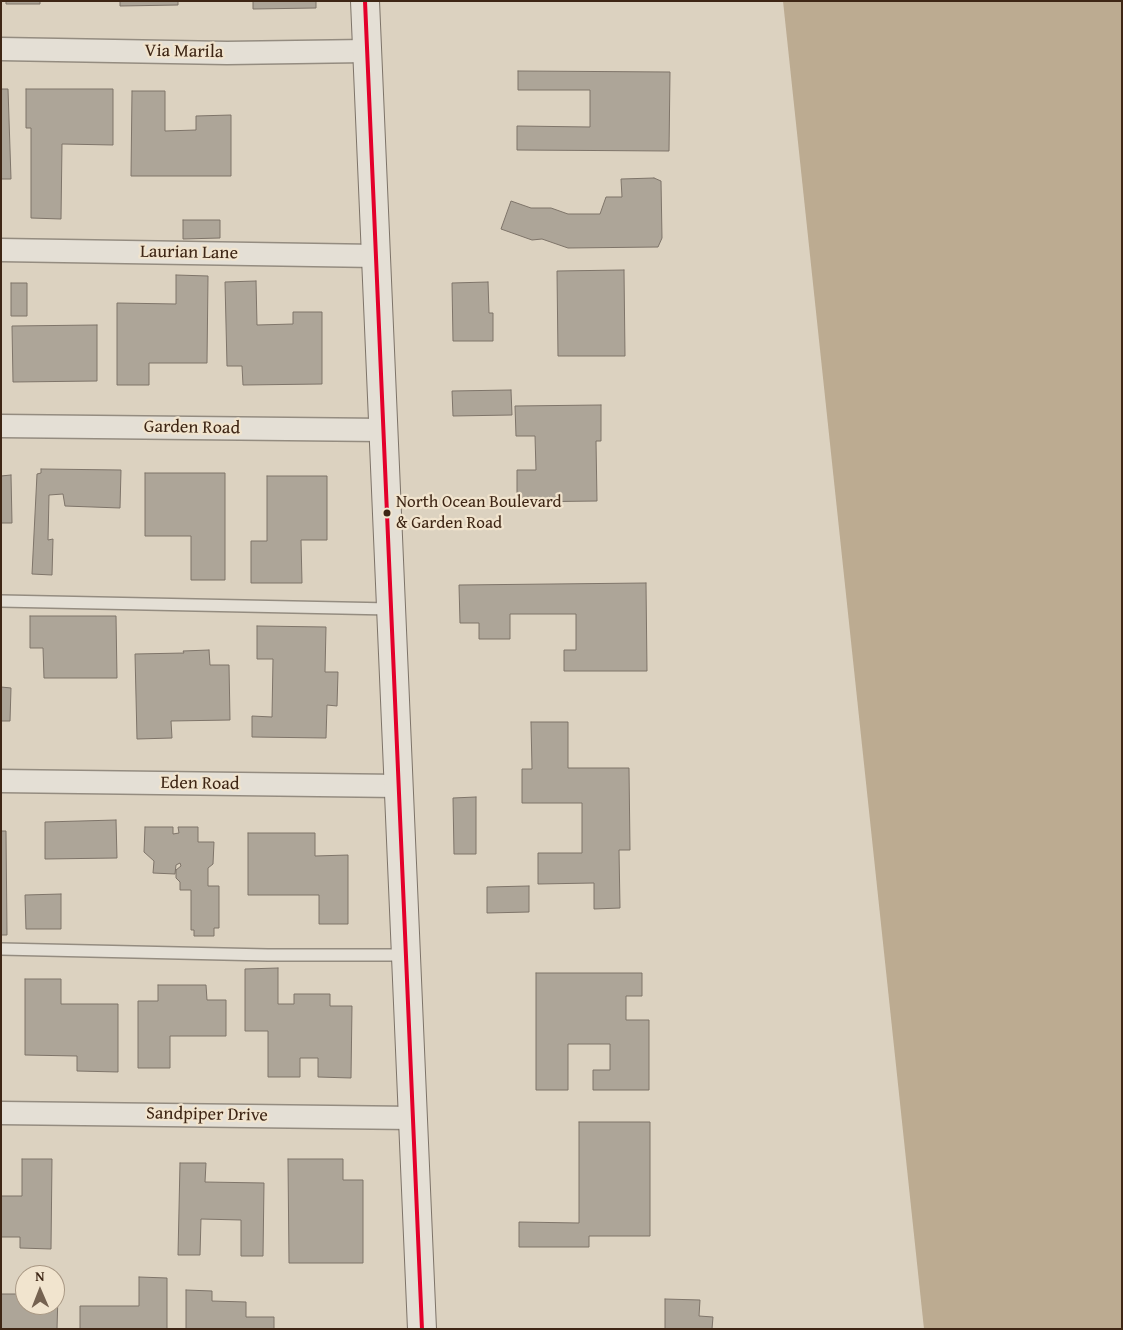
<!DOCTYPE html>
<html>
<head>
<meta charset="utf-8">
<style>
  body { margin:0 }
  #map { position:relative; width:1123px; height:1330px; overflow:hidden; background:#dcd2c0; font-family:"Gentium Book Plus",serif }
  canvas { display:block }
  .frame { position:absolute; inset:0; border:2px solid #3e2615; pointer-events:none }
  .north { position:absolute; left:15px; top:1265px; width:50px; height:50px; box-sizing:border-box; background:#f1e4ce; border:1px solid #a99884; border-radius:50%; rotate:359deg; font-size:14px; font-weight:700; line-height:20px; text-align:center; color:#3e2615 }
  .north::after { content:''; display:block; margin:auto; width:18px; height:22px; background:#756251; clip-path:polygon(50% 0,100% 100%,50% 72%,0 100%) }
</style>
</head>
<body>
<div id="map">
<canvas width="1123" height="1330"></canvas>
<div class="frame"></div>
<div class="north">N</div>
</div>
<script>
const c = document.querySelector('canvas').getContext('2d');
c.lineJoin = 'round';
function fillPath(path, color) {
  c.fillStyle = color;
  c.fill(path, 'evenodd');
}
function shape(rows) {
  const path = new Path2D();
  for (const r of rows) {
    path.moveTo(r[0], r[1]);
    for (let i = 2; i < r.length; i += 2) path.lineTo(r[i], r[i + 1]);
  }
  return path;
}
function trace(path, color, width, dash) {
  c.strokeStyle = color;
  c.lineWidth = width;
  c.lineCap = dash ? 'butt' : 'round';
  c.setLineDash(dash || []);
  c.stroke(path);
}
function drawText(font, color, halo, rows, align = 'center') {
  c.font = font + ' "Gentium Book Plus",serif';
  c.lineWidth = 4.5;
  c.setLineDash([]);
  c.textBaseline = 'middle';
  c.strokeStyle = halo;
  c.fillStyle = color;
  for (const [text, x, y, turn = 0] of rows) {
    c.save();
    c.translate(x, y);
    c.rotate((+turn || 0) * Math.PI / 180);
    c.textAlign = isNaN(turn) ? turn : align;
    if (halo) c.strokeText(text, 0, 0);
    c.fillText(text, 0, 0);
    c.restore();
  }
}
fillPath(shape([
  [783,1,1122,1,1122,1329,924,1329]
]), '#bcab91');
const building = shape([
  [6,1,40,1,40,4,6,4,6,1],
  [120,1,178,1,178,5,120,6,120,1],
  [253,1,316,1,316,8,253,9,253,1],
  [518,71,670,72,669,151,517,150,517,126,590,127,590,90,518,90,518,71],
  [1,89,8,89,11,179,1,179,1,89],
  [26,89,113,89,113,145,62,144,61,219,31,218,31,128,26,128,26,89],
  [132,91,165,91,165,131,196,130,196,116,231,115,231,176,131,176,132,91],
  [654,178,661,181,662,238,658,247,568,248,542,239,532,240,501,229,511,201,531,208,551,208,568,214,600,214,606,197,622,197,621,179,654,178],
  [183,220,220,220,220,238,183,239,183,220],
  [624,270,625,356,558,356,557,271,624,270],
  [176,275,208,276,207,363,149,363,149,385,117,385,117,303,176,304,176,275],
  [256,281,257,325,293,324,293,312,322,312,322,384,243,385,242,366,227,366,225,282,256,281],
  [488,282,489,313,493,313,493,341,453,341,452,283,488,282],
  [11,283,27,283,27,316,11,316,11,283],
  [97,325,97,381,13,382,12,326,97,325],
  [511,390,512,415,453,416,452,391,511,390],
  [601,405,601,441,596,441,597,501,517,502,517,470,536,470,535,436,516,436,515,406,601,405],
  [41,469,121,470,120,508,65,506,63,494,49,495,48,540,53,539,52,575,32,574,37,474,41,473,41,469],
  [145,473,225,473,225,580,191,580,191,536,145,536,145,473],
  [11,475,12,523,1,523,1,476,11,475],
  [267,476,327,476,327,540,301,540,302,583,251,583,251,541,267,541,267,476],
  [646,583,647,671,564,671,564,650,576,650,576,614,510,614,510,639,479,639,479,623,460,623,459,585,646,583],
  [30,616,116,616,117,678,44,678,43,648,30,648,30,616],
  [257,626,326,627,325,672,338,672,337,706,327,705,326,738,252,737,252,716,272,717,273,659,257,659,257,626],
  [209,650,210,665,229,665,230,720,171,721,172,738,137,739,135,654,184,653,183,651,209,650],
  [1,687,11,688,10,721,1,721,1,687],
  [531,722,568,722,568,768,629,768,630,850,619,850,620,908,594,909,594,883,538,884,538,853,582,853,582,803,522,803,522,769,532,769,531,722],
  [476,797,476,854,454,854,453,798,476,797],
  [116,820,117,858,45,859,45,822,116,820],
  [145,827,173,827,173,834,179,833,178,827,198,827,198,842,214,842,213,864,208,868,208,886,219,886,219,928,214,928,214,936,194,936,194,930,191,930,191,890,180,890,180,882,176,878,176,870,181,866,180,863,176,865,175,874,153,873,154,861,144,852,145,827],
  [1,831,6,831,7,935,1,935,1,831],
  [248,833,315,833,315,856,348,855,348,924,319,924,319,895,248,895,248,833],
  [529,886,529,912,487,913,487,887,529,886],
  [61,894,61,929,26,929,25,895,61,894],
  [278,968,278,1004,294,1004,294,994,330,994,330,1006,352,1006,351,1078,318,1077,318,1058,300,1058,300,1077,268,1077,268,1031,245,1031,245,969,278,968],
  [536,973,642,973,642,996,626,996,626,1020,649,1020,649,1090,593,1090,593,1070,610,1070,610,1044,568,1044,568,1090,536,1090,536,973],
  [25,979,61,979,61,1004,118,1004,118,1072,77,1071,77,1056,25,1055,25,979],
  [158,985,206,985,207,1000,226,1000,226,1036,170,1036,170,1068,138,1068,138,1001,158,1001,158,985],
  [579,1122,650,1122,650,1236,589,1236,589,1247,519,1247,519,1222,579,1223,579,1122],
  [22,1159,52,1159,51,1249,20,1248,20,1237,1,1237,1,1196,22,1196,22,1159],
  [288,1159,343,1159,343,1180,363,1180,363,1263,289,1263,288,1159],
  [180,1163,206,1163,205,1182,264,1183,263,1256,241,1256,241,1220,201,1219,200,1255,178,1255,180,1163],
  [139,1277,167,1278,167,1329,80,1329,80,1306,139,1306,139,1277],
  [186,1290,212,1291,212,1301,246,1302,246,1317,274,1317,274,1329,186,1329,186,1290],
  [1,1294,25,1294,25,1305,55,1305,55,1294,58,1294,57,1329,1,1329,1,1294],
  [665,1299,700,1300,699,1316,713,1317,712,1329,665,1329,665,1299]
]);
fillPath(building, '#ada598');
trace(building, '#7e7469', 1);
const lane = shape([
  [1,601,390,609],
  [1,949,268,955,405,955]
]);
const street = shape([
  [1,49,227,53,366,51],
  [1,250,376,256],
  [1,426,383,430],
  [1,781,398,786],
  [1,1113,413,1118]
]);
const secondary = shape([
  [365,1,422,1329]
]);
trace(lane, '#948c80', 14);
trace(street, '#948c80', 25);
trace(secondary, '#7e7469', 30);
trace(lane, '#e4dfd5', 11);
trace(street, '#e4dfd5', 22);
trace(secondary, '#e4dfd5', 28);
trace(shape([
  [365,1,422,1329]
]), '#e4002b', 4);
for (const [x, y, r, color] of [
  [387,513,4.5,"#3e2615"]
]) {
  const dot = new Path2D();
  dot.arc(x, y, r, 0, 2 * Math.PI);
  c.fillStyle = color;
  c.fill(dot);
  trace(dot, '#f1e4ce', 2);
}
drawText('17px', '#3e2615', '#f1e4ce', [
  ["North Ocean Boulevard",396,503],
  ["& Garden Road",396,524]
], 'left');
drawText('18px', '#3e2615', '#f1e4ce', [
  ["Via Marila",184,52,1],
  ["Laurian Lane",189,253,1],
  ["Garden Road",192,428,1],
  ["Eden Road",200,784,1],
  ["Sandpiper Drive",207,1115,1]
]);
</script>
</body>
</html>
